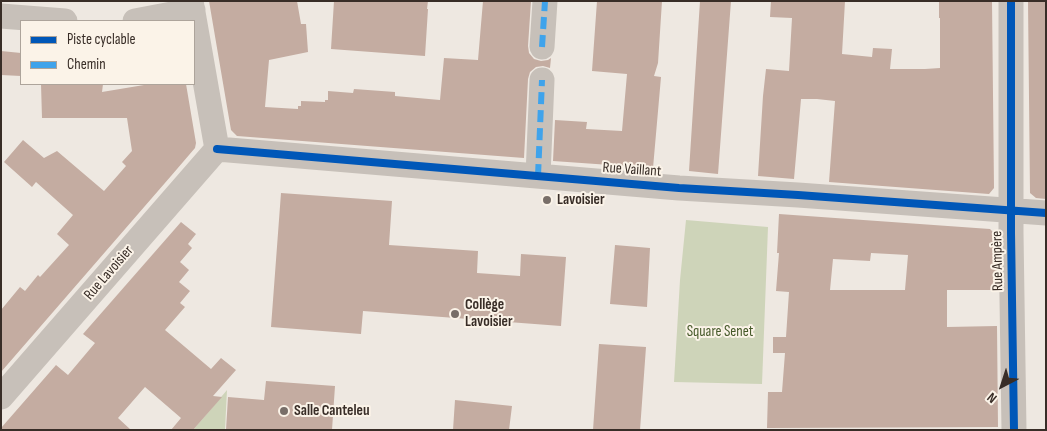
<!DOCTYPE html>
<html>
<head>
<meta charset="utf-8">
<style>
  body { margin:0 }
  #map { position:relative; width:1047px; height:431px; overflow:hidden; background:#eee8e1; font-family:"Sofia Sans Condensed",sans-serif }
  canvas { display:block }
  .frame { position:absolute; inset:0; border:2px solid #382d27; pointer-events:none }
  .legend { position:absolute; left:20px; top:20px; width:175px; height:65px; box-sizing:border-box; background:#fbf3e8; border:1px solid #ada49b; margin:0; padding:6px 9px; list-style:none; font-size:15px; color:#382d27 }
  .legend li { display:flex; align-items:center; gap:10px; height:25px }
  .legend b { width:25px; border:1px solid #ada49b }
  .north { position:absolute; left:977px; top:361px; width:50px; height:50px; -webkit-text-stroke:4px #fbf3e8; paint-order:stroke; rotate:220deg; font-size:14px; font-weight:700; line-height:20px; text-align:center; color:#382d27 }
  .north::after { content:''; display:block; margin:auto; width:18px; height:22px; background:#382d27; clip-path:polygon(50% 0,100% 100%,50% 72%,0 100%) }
</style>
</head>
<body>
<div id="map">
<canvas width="1047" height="431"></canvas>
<div class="frame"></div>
<ul class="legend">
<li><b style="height:6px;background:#0057b8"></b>Piste cyclable</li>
<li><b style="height:6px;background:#3fa3eb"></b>Chemin</li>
</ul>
<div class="north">N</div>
</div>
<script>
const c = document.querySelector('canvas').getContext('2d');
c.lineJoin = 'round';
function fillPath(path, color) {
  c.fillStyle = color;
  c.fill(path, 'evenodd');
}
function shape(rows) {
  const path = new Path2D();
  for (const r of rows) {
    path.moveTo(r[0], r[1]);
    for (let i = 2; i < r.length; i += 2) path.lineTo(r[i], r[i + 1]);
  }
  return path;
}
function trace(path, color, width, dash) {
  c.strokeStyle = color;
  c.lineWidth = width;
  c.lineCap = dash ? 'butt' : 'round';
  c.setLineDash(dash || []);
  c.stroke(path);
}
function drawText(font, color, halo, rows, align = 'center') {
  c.font = font + ' "Sofia Sans Condensed",sans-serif';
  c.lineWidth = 4;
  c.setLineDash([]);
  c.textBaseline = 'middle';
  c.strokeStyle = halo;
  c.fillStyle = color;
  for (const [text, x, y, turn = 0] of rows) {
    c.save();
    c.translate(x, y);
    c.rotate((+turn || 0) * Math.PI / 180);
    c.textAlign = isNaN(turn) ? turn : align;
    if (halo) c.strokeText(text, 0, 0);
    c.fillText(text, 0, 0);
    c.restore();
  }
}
fillPath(shape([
  [686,220,768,227,762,384,674,382,680,280],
  [227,390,225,430,193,430,206,415]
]), '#ced4b9');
fillPath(shape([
  [209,1,297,1,301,24,306,24,308,52,269,60,265,107,298,109,298,106,301,106,301,101,325,102,325,100,328,100,328,91,353,93,354,89,395,92,395,96,440,100,444,58,478,60,483,1,531,1,528,46,529,53,534,59,541,61,548,60,551,58,550,68,543,66,536,67,530,72,528,79,524,158,237,136,231,130],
  [334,1,428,1,427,9,428,9,425,56,331,49],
  [597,1,662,1,658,63,654,76,661,77,653,168,553,161,555,120,587,122,586,129,622,131,627,74,592,71],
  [700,1,731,1,718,174,689,171],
  [771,1,845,1,842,54,872,57,873,48,892,49,890,69,925,69,940,68,940,18,939,18,939,1,992,1,994,188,989,194,829,182,835,101,817,99,801,99,794,179,758,176,763,96,766,69,789,71,792,18,770,17],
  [1028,1,1046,1,1046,199,1036,198,1030,193],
  [1,51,21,53,21,76,1,75],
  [41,84,103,84,102,92,150,84,186,84,196,143,195,148,171,176,1,372,1,310,20,287,25,291,38,275,40,277,69,245,57,234,73,215,36,182,32,187,4,162,23,140,44,158,57,151,104,191,126,166,122,162,132,151,127,118,42,118],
  [281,193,392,201,389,245,478,251,477,273,520,276,521,254,566,257,561,326,363,311,361,334,271,327],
  [779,214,990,229,996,235,997,290,947,290,947,327,997,326,998,427,767,428,768,392,782,392,785,353,773,353,773,337,786,337,789,292,776,291,779,253,777,253],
  [871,253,908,255,905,290,830,290,833,259,870,261],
  [181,222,196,234,188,244,192,248,180,262,189,270,179,282,190,291,180,303,185,307,165,330,211,369,221,358,236,370,213,396,222,397,193,430,171,430,181,418,145,387,118,418,131,430,1,430,1,428,15,412,56,365,68,375,95,343,83,334],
  [615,245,650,248,647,307,610,304],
  [599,344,646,347,640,430,593,430],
  [266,381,335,386,332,430,226,430,228,397,264,400],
  [455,400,512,406,509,430,453,430]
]), '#c4aca1');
trace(shape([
  [191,1,217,149],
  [1011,1,1011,233,1014,430],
  [1,16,65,21],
  [135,21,193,10],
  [542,47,545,1],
  [217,149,679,188,798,195,1046,213],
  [538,176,542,80],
  [1,397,217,149]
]), '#c7c0b9', 25);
trace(shape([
  [542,47,545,1],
  [538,176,542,80]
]), '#3fa3eb', 6, [12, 6]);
trace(shape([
  [1011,1,1011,233,1014,430],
  [217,149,679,188,798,195,1046,213]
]), '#0057b8', 8);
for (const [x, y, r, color] of [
  [547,200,5,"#786e68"],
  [455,314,5,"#786e68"],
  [284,411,5,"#786e68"]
]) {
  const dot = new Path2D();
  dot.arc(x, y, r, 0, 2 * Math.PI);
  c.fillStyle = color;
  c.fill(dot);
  trace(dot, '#fbf3e8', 2);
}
drawText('15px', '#382d27', '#fbf3e8', [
  ["Rue Vaillant",632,170,4],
  ["Rue Ampère",998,261,-91],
  ["Rue Lavoisier",109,273,-49]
]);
drawText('bold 15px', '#382d27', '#fbf3e8', [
  ["Lavoisier",557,200],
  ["Collège",465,305],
  ["Lavoisier",465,322],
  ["Salle Canteleu",294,411]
], 'left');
drawText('15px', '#455929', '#fbf3e8', [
  ["Square Senet",720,332]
]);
</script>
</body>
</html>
